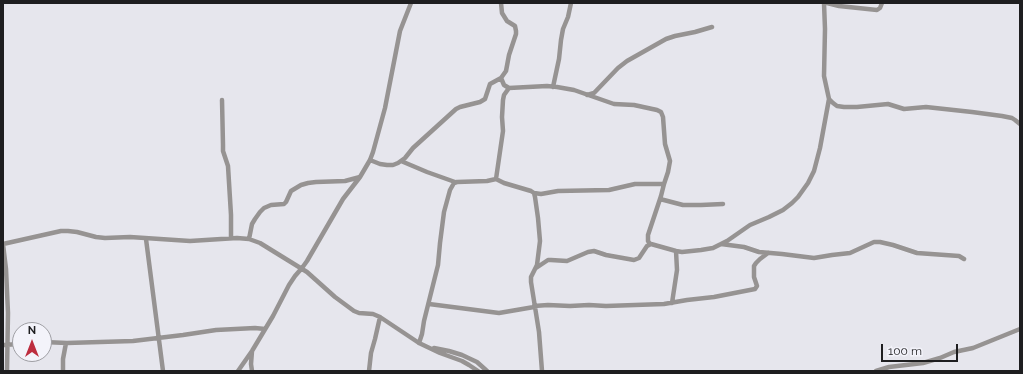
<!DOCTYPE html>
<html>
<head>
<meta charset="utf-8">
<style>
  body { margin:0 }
  #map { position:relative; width:1023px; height:374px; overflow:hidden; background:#e6e6ed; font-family:Raleway,sans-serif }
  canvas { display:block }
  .frame { position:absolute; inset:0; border:4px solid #1e1e20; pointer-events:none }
  .north { position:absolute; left:12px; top:322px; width:40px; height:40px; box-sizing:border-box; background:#f3f3fa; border:1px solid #9e9ea3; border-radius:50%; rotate:0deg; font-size:11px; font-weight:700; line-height:16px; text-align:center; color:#1e1e20 }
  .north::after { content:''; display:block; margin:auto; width:14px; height:18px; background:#bd2d3f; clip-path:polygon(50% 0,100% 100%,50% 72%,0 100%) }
  .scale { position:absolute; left:881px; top:344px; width:77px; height:18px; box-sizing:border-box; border:2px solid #1e1e20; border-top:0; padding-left:5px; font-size:12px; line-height:14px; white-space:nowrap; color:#1e1e20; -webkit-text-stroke:3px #f3f3fa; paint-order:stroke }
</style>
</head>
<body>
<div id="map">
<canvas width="1023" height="374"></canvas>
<div class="frame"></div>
<div class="north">N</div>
<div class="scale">100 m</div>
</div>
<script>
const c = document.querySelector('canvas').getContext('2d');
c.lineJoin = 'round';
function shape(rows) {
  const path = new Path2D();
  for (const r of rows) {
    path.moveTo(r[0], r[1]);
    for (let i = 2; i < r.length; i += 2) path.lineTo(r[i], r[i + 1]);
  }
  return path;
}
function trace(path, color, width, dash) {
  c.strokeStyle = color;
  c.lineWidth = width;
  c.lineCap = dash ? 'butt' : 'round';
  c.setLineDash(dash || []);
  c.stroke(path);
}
trace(shape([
  [824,3,825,29,824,76,829,99,833,103,837,106,844,107,857,107,888,104,904,109,926,107,972,112,1002,116,1012,118,1015,120,1020,124],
  [827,3,839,6,877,10,880,8,882,3],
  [501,78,504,85,509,88,547,86,557,87,574,90,614,104,634,105,657,110,661,112,663,117,665,144,670,161,668,172,664,184,661,196,648,235,648,241,650,244],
  [553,87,559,59,561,40,563,29,568,17,571,3],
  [587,95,594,93,618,68,627,61,666,39,675,36,695,32,712,27],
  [222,100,223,145,223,151,228,166,231,215,231,238],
  [370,160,380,164,387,165,393,165,398,163,405,158,413,148,456,109,460,107,480,102,485,99,490,84,501,78,506,71,509,55,516,34,516,31,515,26,507,21,502,13,501,3],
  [401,161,427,172,455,182],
  [496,179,504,183,531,191,534,193,535,197,538,218,540,241,537,265,531,277,531,282,539,332,542,371],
  [534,193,541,194,558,191,609,190,635,184,664,184],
  [660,199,683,205,701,205,723,204],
  [146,239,163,371],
  [249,239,252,224,255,219,260,212,264,208,271,205,284,204,286,202,291,191,301,185,308,183,316,182,345,181,360,177],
  [3,244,61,231,68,231,77,232,96,237,105,238,130,237,190,241,237,238,249,239,260,243,307,272,335,297,354,311,359,313,373,314,380,317,419,343,440,353,462,361,469,365,478,371],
  [3,244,6,269,8,313,7,371],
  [721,244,744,247,759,252,782,254,814,258,832,255,850,253,874,242,880,242,893,245,917,253,959,256,964,259],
  [536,268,548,260,551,260,567,261,588,252,594,251,606,255,634,260,639,258,647,246,651,244,676,251,682,252,701,250,713,248,727,241,750,225,769,217,783,210,792,203,798,197,808,183,814,171,820,148,829,99],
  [672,303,677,270,676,251],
  [429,304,499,313,534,307],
  [534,306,548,305,570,306,589,305,606,306,664,304,687,300,714,297,755,289,757,286,754,277,754,266,756,263,760,259,768,253],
  [44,342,67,343,133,341,183,335,216,330,255,328,265,329],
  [419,343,422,334,424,321,438,265,440,243,444,212,450,190,454,183,457,182,487,181,496,179,503,131,502,117,503,100,504,95,509,88],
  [3,345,20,344],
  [434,348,449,351,462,355,477,362,487,371],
  [252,351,251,364,252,371],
  [63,371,63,359,66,343],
  [238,371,252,351,273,316,289,285,295,276,302,268,307,261,343,199,360,177,370,160,373,152,385,108,400,31,411,3],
  [369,371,371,353,375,339,380,317],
  [876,371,889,367,923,363,940,358,954,352,973,348,1020,329]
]), '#969392', 4.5);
</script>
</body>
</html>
